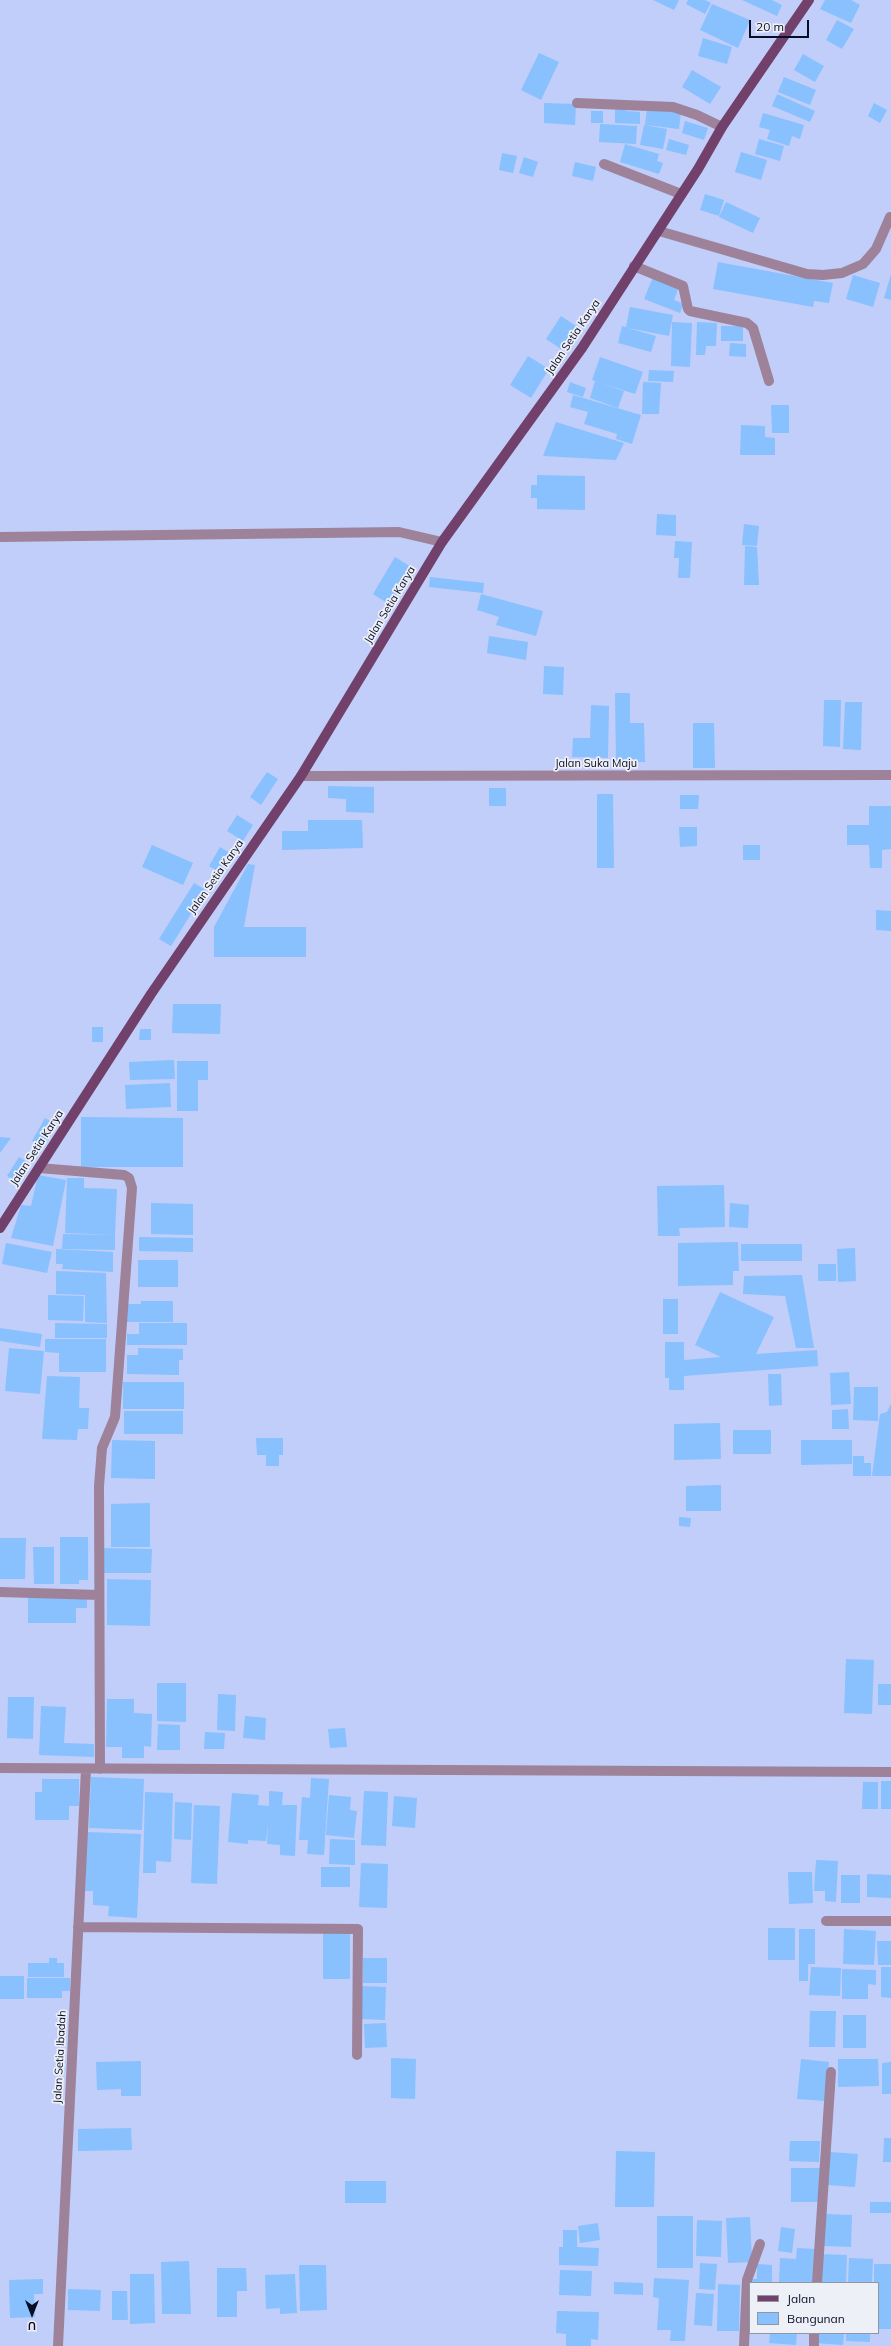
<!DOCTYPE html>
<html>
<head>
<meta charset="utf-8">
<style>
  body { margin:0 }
  #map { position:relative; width:891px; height:2346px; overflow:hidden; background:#c1cefa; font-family:Mulish,sans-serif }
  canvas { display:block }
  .legend { position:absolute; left:749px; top:2282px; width:130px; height:52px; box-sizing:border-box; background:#eef0f8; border:1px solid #9295a4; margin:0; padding:5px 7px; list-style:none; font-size:12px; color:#080d26 }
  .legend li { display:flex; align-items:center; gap:8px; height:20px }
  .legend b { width:20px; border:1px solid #9295a4 }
  .north { position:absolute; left:12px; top:2294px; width:40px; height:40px; -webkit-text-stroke:3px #eef0f8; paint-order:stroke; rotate:180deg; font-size:11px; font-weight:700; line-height:16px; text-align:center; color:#080d26 }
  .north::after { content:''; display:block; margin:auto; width:14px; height:18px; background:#080d26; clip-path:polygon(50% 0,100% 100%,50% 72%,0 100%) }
  .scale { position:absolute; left:749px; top:20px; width:60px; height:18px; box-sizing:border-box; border:2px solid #080d26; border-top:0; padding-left:5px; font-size:12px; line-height:14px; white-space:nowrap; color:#080d26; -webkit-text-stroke:3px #eef0f8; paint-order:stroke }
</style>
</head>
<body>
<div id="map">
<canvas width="891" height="2346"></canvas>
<ul class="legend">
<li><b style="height:5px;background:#72416b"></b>Jalan</li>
<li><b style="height:11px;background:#89c0fe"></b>Bangunan</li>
</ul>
<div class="north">U</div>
<div class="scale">20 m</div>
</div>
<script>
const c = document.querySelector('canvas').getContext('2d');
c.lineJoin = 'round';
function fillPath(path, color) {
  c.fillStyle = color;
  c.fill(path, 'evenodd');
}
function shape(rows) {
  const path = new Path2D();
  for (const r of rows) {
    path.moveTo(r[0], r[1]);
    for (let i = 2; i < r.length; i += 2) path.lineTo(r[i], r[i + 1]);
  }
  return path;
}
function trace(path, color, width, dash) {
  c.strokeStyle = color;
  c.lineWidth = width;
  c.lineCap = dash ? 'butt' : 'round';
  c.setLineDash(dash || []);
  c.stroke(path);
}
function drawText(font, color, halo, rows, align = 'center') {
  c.font = font + ' Mulish,sans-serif';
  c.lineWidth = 3.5;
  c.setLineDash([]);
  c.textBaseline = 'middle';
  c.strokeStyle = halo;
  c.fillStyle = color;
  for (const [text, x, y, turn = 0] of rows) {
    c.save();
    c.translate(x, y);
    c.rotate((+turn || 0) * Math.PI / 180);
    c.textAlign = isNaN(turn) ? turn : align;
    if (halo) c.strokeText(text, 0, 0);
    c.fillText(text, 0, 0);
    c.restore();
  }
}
fillPath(shape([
  [653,0,679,0,674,10],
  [688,0,705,0,711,3,705,14,686,4],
  [742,0,772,0,782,5,777,16],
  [825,0,851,0,860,5,851,23,820,9],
  [712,4,750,20,738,48,700,30],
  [837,20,854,29,842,49,826,40],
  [703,38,732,47,727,64,698,56],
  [539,53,559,62,541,100,521,90],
  [803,54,824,66,815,82,794,70],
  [692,70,721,87,710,104,682,87],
  [784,77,816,90,810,105,778,92],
  [777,94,815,111,810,122,772,106],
  [544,103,576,104,575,125,544,123],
  [874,103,887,110,880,123,868,116],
  [615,106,626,106,626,111,640,112,640,124,615,123],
  [647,108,681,112,679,129,645,125],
  [591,111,603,111,603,123,591,123],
  [763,113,804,125,800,139,792,136,789,146,767,139,770,130,759,127],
  [685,121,708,128,704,140,682,133],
  [600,124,637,126,636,144,599,142],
  [644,125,667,129,663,149,640,145],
  [669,139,689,145,686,155,666,150],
  [759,139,784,146,780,161,755,154],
  [625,144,659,154,657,161,663,163,659,174,620,162],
  [741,152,767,160,761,180,735,172],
  [502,153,517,156,513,173,499,170],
  [524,157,538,162,533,177,519,173],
  [575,162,596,167,593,181,572,176],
  [705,194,724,200,719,216,700,210],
  [726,202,760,218,753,233,719,217],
  [718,262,833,283,829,303,814,301,813,307,713,289],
  [891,274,891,300,884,298],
  [853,275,880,283,873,307,846,299],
  [653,277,679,287,674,300,684,304,680,313,644,299],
  [630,307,673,315,669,336,628,328,656,336,651,352,618,343,622,326,626,327],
  [561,316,576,326,561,349,546,339],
  [672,322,692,323,690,367,671,366],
  [697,322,717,323,716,346,706,346,705,355,696,355],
  [721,326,743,326,743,341,721,341],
  [730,343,746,344,746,357,729,356],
  [528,356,549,369,531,398,510,385],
  [600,357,643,372,635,394,592,380],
  [649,370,674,371,673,382,648,381],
  [595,381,624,391,618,408,590,398],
  [570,382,586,388,583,397,567,392],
  [643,382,661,383,659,414,642,414],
  [573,395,641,415,632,444,616,439,617,434,584,424,588,412,570,407],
  [771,405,789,405,789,433,772,433],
  [556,422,624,443,616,460,543,456],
  [741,425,765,426,765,437,775,438,775,455,740,455],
  [537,475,585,476,585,510,537,509,537,498,531,498,531,485,537,485],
  [657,514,676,515,676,536,656,535],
  [744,524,759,526,757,546,742,545],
  [675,541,692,542,690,578,678,578,679,558,674,558],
  [745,546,757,547,759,585,744,585],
  [395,557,413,568,390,605,373,594],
  [430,577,484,583,483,593,429,587],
  [481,594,543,611,536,636,496,625,499,617,477,610],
  [489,636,528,642,526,660,487,653],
  [544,666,564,667,563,695,543,694],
  [615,693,630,693,630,723,644,723,645,762,616,762],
  [824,700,841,700,840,747,823,746],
  [845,702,862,702,861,750,843,749],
  [591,705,609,706,608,758,572,757,573,738,590,738],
  [693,723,714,723,715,768,693,768],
  [267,772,278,779,261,805,250,797],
  [328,786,374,787,374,813,346,812,346,799,328,798],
  [489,788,506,788,506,806,489,806],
  [597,794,613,794,614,868,597,868],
  [680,795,699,795,698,809,680,809],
  [869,806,891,806,891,849,882,850,882,868,870,868,869,845,847,845,847,825,869,825],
  [237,815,253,825,243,841,227,831],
  [308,820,362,820,363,848,282,850,282,831,308,831],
  [679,827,697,827,697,846,680,847],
  [152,845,193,863,183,885,142,867],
  [743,845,760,845,760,860,743,860],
  [220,847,230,853,219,872,209,866],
  [248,864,255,865,244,927,306,927,306,957,214,957,214,927],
  [194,883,206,890,171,946,159,939],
  [876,910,891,911,891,931,876,930],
  [173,1004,221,1004,220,1034,172,1033],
  [92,1027,103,1027,103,1042,92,1042],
  [140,1029,151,1029,151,1040,139,1040],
  [174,1060,175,1079,130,1080,129,1062],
  [177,1061,208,1061,208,1080,198,1080,198,1111,177,1111],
  [170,1083,171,1107,126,1109,125,1085],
  [81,1117,183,1118,183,1167,81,1167],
  [45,1118,55,1124,42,1147,32,1141],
  [0,1137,11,1138,0,1153],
  [19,1157,30,1164,18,1183,7,1176],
  [38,1175,66,1180,53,1246,11,1238,21,1205,31,1206],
  [67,1178,84,1178,84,1188,117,1189,115,1235,65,1233],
  [724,1185,725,1227,679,1228,680,1236,658,1236,657,1186],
  [151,1203,193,1204,193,1235,151,1234],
  [730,1203,749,1205,748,1228,729,1227],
  [63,1234,115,1235,115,1250,62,1249],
  [139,1237,193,1238,193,1252,139,1251],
  [738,1242,739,1271,733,1271,733,1285,678,1286,678,1243],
  [6,1243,52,1252,47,1273,2,1264],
  [741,1244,802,1244,802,1261,741,1261],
  [855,1248,856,1281,838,1282,837,1249],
  [56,1249,113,1252,113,1272,62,1269,63,1264,56,1264],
  [138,1260,178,1260,178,1287,138,1287],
  [818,1264,836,1264,836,1281,818,1281],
  [56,1271,106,1273,107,1323,85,1322,85,1295,56,1294],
  [802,1275,814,1348,796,1348,785,1296,743,1294,744,1276],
  [720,1292,774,1317,756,1354,817,1350,818,1366,684,1376,684,1390,669,1390,669,1378,665,1378,665,1342,684,1342,684,1360,721,1357,695,1345],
  [48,1295,84,1296,83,1321,48,1320],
  [663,1299,678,1299,678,1334,663,1334],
  [141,1301,173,1301,173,1322,127,1322,127,1304,141,1304],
  [55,1323,107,1324,107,1338,55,1338],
  [139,1323,187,1323,187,1345,127,1345,127,1334,139,1334],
  [0,1328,42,1334,40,1347,0,1341],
  [45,1339,106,1339,106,1372,59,1372,59,1353,45,1352],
  [9,1348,44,1351,40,1394,5,1391],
  [138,1348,183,1349,183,1360,179,1360,179,1375,127,1374,127,1355,138,1355],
  [849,1372,851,1404,831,1405,830,1373],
  [768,1374,781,1374,782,1405,769,1406],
  [47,1376,80,1377,79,1408,89,1408,88,1429,78,1429,77,1440,42,1439],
  [123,1382,184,1382,184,1409,123,1409],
  [854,1387,878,1387,878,1421,853,1420],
  [891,1404,891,1476,872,1476,880,1414,887,1412],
  [848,1409,849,1429,832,1429,832,1410],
  [124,1411,183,1411,183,1434,124,1434],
  [720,1423,721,1459,674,1460,674,1424],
  [733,1430,771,1430,771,1454,733,1454],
  [256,1438,283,1438,283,1455,279,1455,279,1466,266,1466,266,1455,257,1455],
  [112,1440,155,1441,155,1479,111,1478],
  [801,1440,852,1440,852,1464,801,1465],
  [853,1456,864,1456,864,1463,871,1463,871,1476,853,1476],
  [721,1485,721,1511,686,1511,686,1486],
  [150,1503,150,1547,111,1547,111,1504],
  [679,1517,691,1518,690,1527,679,1526],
  [60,1537,88,1537,88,1580,79,1580,79,1584,60,1584],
  [0,1538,26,1538,25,1579,0,1579],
  [33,1547,54,1547,54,1584,34,1584],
  [101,1548,152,1549,151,1573,101,1573],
  [107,1579,151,1580,150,1626,107,1625],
  [28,1596,87,1596,87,1608,76,1608,76,1623,28,1623],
  [846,1659,874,1660,872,1714,844,1713],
  [157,1683,186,1683,186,1722,157,1721],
  [878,1684,891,1684,891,1705,878,1705],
  [218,1694,236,1695,235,1731,217,1730],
  [8,1697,34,1697,33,1739,7,1738],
  [107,1699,134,1699,134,1713,152,1714,151,1747,144,1746,144,1758,122,1758,122,1747,106,1747],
  [41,1706,66,1707,64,1743,94,1744,94,1757,39,1755],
  [245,1716,266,1718,265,1740,243,1738],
  [158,1724,180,1725,180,1750,157,1750],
  [345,1728,347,1747,330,1748,328,1729],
  [205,1732,225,1733,224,1749,204,1749],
  [91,1777,144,1779,142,1830,89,1828],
  [311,1778,329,1779,324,1855,307,1854,308,1840,299,1840,302,1797,310,1798],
  [42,1779,79,1779,79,1806,69,1806,69,1820,35,1820,35,1792,42,1792],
  [881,1781,891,1781,891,1809,881,1809],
  [863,1782,878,1782,878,1809,862,1809],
  [269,1791,283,1792,282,1805,297,1805,295,1856,280,1855,280,1845,267,1844,268,1823,266,1841,248,1840,248,1844,228,1842,232,1793,259,1795,258,1805,269,1806],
  [364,1791,388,1792,386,1846,361,1845],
  [145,1792,173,1793,171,1862,156,1861,156,1873,143,1873],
  [329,1795,351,1797,350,1810,357,1811,354,1838,326,1835],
  [394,1796,417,1798,415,1828,392,1826],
  [175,1802,192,1803,191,1840,174,1839],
  [194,1805,220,1806,217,1884,191,1883],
  [87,1832,141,1834,137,1918,108,1916,109,1906,93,1905,93,1891,85,1891],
  [330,1839,355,1840,355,1865,329,1864],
  [816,1860,838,1861,836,1902,825,1901,825,1891,814,1891],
  [361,1863,388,1864,387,1908,359,1907],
  [321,1867,350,1867,350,1887,321,1887],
  [788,1872,812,1872,813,1903,789,1904],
  [867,1874,891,1875,891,1898,867,1897],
  [841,1875,860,1875,860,1903,841,1903],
  [768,1928,795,1928,795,1960,768,1960],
  [799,1929,815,1929,815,1964,808,1964,808,1981,799,1981],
  [844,1929,876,1931,874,1965,843,1964],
  [323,1931,350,1931,350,1979,323,1979],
  [877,1941,891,1941,891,1965,878,1965],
  [49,1958,57,1958,57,1963,64,1963,64,1977,28,1977,28,1963,49,1963],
  [363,1958,387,1958,387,1983,363,1983],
  [811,1967,841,1968,840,1996,809,1995],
  [881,1967,891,1967,891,1998,881,1997],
  [842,1969,876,1970,876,1985,868,1984,868,1999,842,1999],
  [0,1976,24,1976,24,1999,0,1999],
  [27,1978,70,1978,70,1991,62,1991,62,1998,27,1998],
  [362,1986,386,1987,385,2020,361,2019],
  [810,2011,836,2011,835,2047,809,2047],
  [843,2015,866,2015,866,2048,843,2048],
  [386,2023,387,2047,365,2048,364,2024],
  [391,2058,416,2059,415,2099,391,2098],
  [801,2059,829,2062,826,2101,797,2099],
  [838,2059,878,2059,879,2086,838,2087],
  [141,2061,141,2096,121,2096,121,2089,97,2090,96,2062],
  [891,2062,891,2094,882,2094,882,2063],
  [131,2128,132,2150,78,2151,78,2129],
  [884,2138,891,2138,891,2162,883,2162],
  [790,2141,820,2141,819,2162,789,2161],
  [616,2151,655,2152,654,2207,615,2207],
  [830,2152,858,2154,855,2187,827,2185],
  [791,2168,820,2168,820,2202,791,2202],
  [345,2181,386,2181,386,2203,345,2203],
  [870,2202,891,2202,891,2213,870,2213],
  [824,2214,852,2215,851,2247,823,2246],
  [657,2216,693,2216,693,2268,657,2268],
  [750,2217,752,2262,728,2263,726,2218],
  [697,2220,722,2221,721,2257,696,2256],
  [598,2223,600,2240,580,2243,578,2226],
  [781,2227,795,2229,792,2253,778,2251],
  [563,2230,577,2230,577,2247,599,2248,598,2266,559,2265,559,2247,563,2247],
  [797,2248,816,2249,815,2283,779,2283,780,2258,796,2259],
  [819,2254,847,2255,846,2283,818,2283],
  [849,2258,873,2259,872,2283,848,2283],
  [189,2261,191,2314,162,2314,161,2262],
  [700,2263,717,2264,715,2290,699,2289],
  [757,2264,772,2265,772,2283,749,2283,749,2279,757,2279],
  [874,2264,891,2264,891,2329,878,2329,878,2283,874,2283],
  [299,2265,326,2265,327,2310,300,2311],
  [217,2268,246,2268,247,2291,237,2291,237,2317,217,2317],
  [560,2270,592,2271,591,2296,559,2295],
  [130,2274,154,2274,155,2323,130,2324],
  [295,2274,297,2313,280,2314,280,2308,266,2309,265,2275],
  [654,2278,689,2280,685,2341,670,2341,671,2330,657,2330,659,2298,653,2297],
  [43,2279,43,2294,34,2294,35,2317,10,2318,9,2280],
  [614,2282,643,2283,643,2295,614,2294],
  [718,2284,740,2285,739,2331,717,2331],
  [68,2289,101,2290,100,2311,68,2310],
  [112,2291,127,2291,128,2320,112,2320],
  [696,2293,714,2294,712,2326,694,2325],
  [557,2311,599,2312,598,2340,591,2339,591,2346,566,2346,566,2334,556,2333],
  [770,2333,797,2333,796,2345,769,2343],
  [816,2333,844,2333,843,2345,815,2343],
  [846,2333,870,2333,870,2342,846,2341]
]), '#89c0fe');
trace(shape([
  [577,103,673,107,697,115,722,127],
  [604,164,681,194],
  [659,231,807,274,823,275,842,273,863,264,876,249,890,217],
  [634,266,683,286,688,309,690,311,747,323,753,328,769,381],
  [0,537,399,532,442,542],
  [301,776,891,775],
  [39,1168,124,1175,129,1178,132,1188,115,1417,102,1448,99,1486,100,1769],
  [0,1592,99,1595],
  [0,1768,891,1772],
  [826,1921,891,1921],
  [78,1927,358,1929,357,2055],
  [817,2283,831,2072],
  [58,2346,86,1769],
  [744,2346,747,2280,760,2244],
  [814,2346,814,2333]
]), '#9e829a', 10);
trace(shape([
  [0,1228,151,994,301,776,442,542,582,348,698,169,722,127,809,0]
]), '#72416b', 10);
drawText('11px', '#080d26', '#eef0f8', [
  ["Jalan Setia Karya",573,337,-56],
  ["Jalan Setia Karya",390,605,-59],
  ["Jalan Suka Maju",596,764],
  ["Jalan Setia Karya",216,877,-55],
  ["Jalan Setia Karya",37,1148,-57],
  ["Jalan Setia Ibadah",60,2057,-87]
]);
</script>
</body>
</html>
